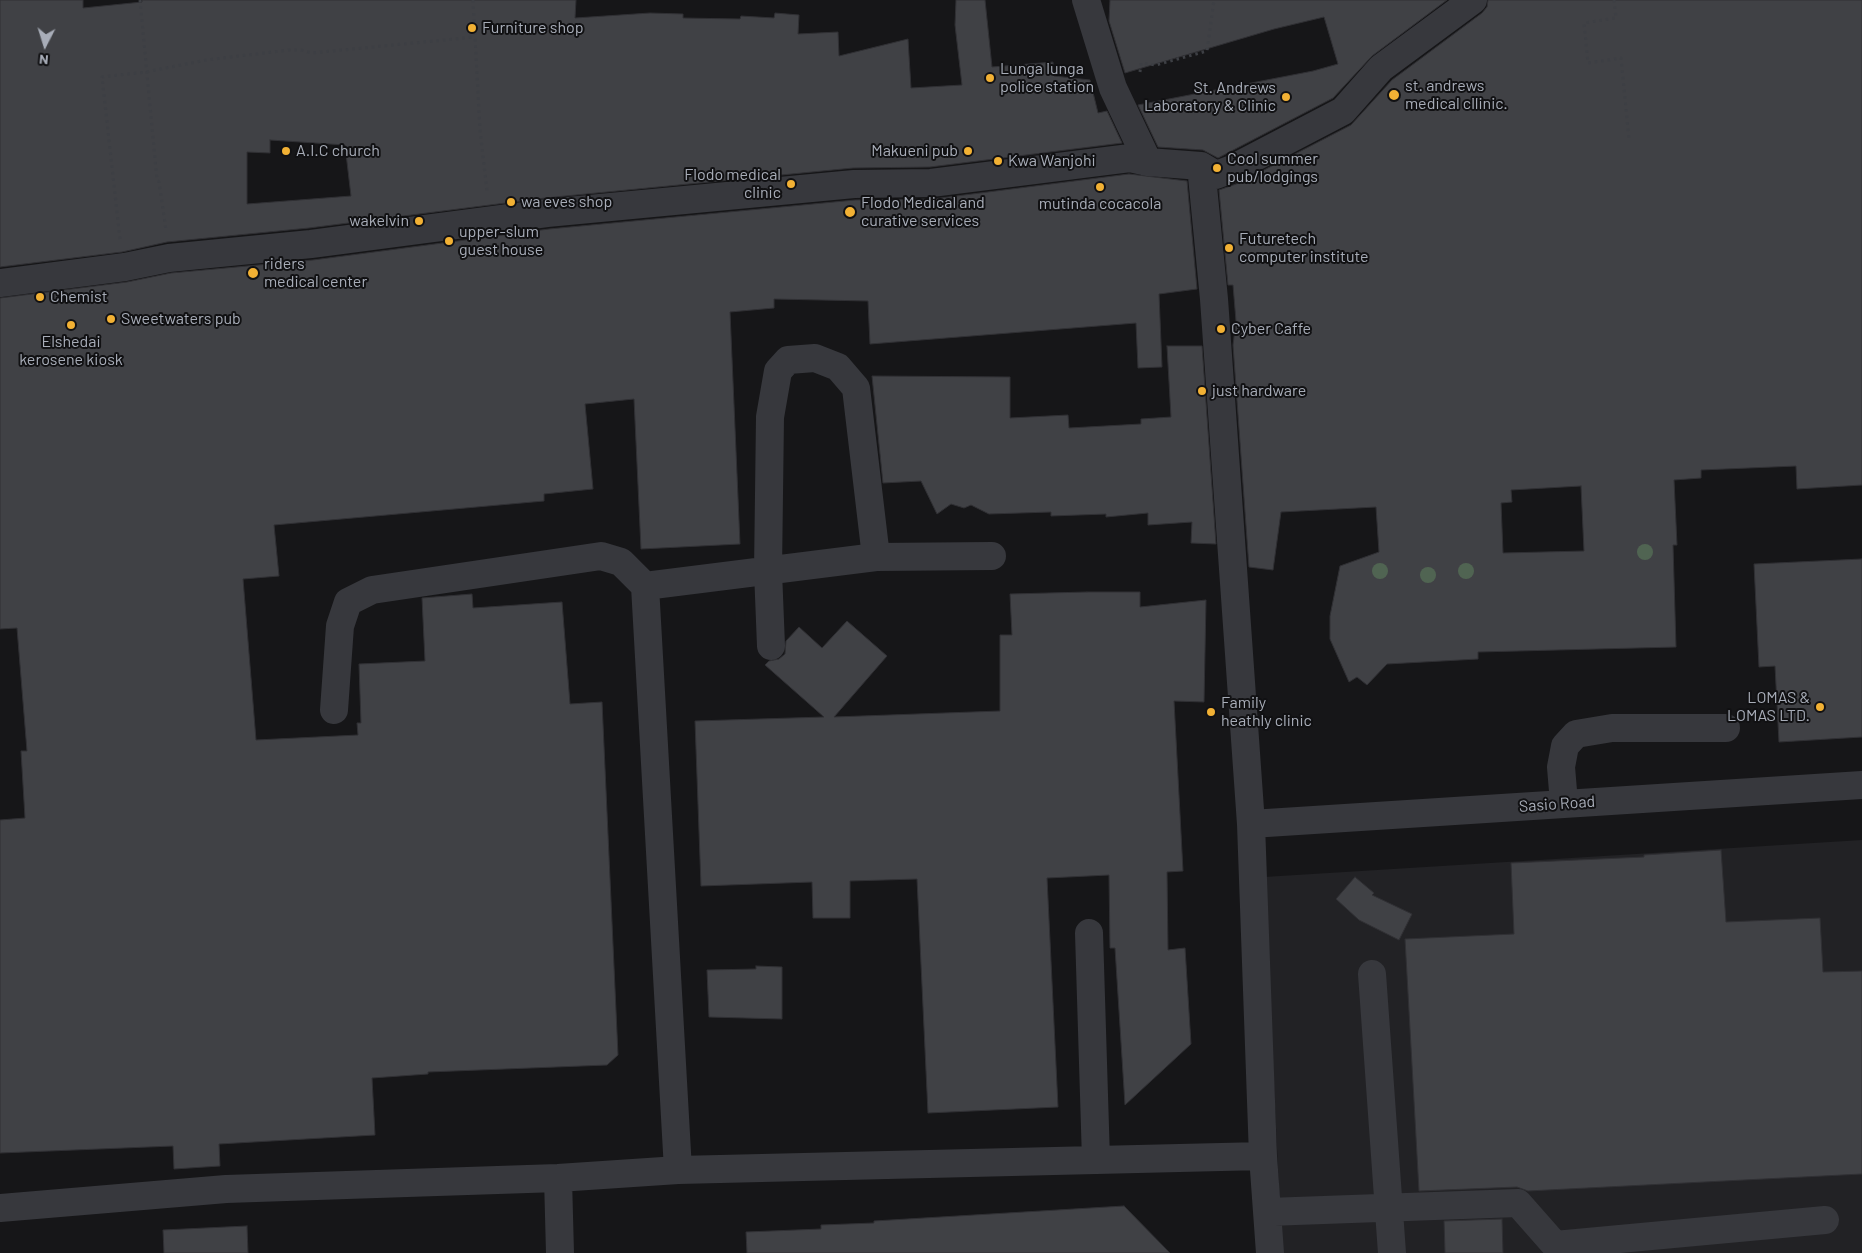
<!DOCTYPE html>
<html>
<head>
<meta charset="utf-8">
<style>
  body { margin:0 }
  #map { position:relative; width:1862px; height:1253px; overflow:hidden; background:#161618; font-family:Barlow,sans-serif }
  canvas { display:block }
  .north { position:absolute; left:20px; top:20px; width:50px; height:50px; -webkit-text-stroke:4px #111113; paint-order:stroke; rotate:185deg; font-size:14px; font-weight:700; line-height:20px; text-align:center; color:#a8adb8 }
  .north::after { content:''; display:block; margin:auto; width:18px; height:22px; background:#a8adb8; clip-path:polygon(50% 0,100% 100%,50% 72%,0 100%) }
</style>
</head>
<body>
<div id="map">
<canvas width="1862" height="1253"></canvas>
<div class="north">N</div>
</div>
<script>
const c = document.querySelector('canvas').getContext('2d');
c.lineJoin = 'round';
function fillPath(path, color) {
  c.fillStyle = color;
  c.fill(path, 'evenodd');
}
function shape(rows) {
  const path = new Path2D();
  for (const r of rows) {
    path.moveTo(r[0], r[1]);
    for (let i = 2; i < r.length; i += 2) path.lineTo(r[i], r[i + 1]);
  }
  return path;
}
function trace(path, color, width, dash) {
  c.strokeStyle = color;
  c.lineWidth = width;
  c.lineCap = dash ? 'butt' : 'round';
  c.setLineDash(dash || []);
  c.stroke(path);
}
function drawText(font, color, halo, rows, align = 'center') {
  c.font = font + ' Barlow,sans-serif';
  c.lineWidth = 4;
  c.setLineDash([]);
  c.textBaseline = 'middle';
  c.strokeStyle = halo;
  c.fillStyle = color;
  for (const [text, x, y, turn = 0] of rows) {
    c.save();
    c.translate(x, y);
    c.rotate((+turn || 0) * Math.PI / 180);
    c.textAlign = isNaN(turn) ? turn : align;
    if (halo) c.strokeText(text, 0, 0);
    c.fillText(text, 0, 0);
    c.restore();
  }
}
fillPath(shape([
  [1862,840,1862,1253,1282,1253,1264,877]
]), '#222225');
const building = shape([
  [0,0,83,0,83,8,142,2,142,0,576,0,575,18,650,13,683,14,683,18,740,19,741,16,774,18,775,13,799,15,798,34,838,32,839,56,908,39,911,88,962,85,955,25,956,0,985,0,992,67,1053,62,1054,76,1090,80,1098,113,1107,111,1122,143,930,167,853,168,545,198,309,228,167,242,122,252,0,267,0,0],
  [270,140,345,145,351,196,247,204,247,152,270,153,270,140],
  [1110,0,1447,0,1372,56,1333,98,1218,158,1203,150,1158,147,1138,105,1313,71,1338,64,1324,17,1274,29,1125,73,1109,21,1110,0],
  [1488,0,1862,0,1862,485,1797,489,1796,466,1701,470,1701,478,1674,480,1677,545,1673,545,1676,647,1478,652,1478,659,1387,664,1367,685,1357,677,1349,682,1330,639,1330,616,1340,566,1379,552,1376,507,1281,512,1273,570,1249,567,1233,345,1236,321,1233,285,1228,285,1219,190,1239,183,1351,125,1392,80,1482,13,1487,7,1488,0],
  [1581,486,1584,551,1503,553,1501,503,1512,502,1511,490,1581,486],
  [1129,174,1187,181,1197,289,1159,294,1162,367,1138,368,1136,323,870,344,868,301,774,299,774,308,730,312,740,544,641,549,634,399,585,404,593,489,544,494,544,501,274,525,279,576,243,579,256,740,358,735,357,723,361,723,359,664,425,661,422,598,472,594,473,608,562,602,570,704,602,702,618,1055,607,1065,428,1072,428,1074,372,1078,375,1135,219,1144,220,1166,174,1169,173,1146,0,1153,0,820,25,818,21,751,27,751,17,628,0,629,0,298,127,282,171,273,313,260,549,229,855,200,933,199,1129,174],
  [1167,346,1202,346,1216,544,1191,543,1192,522,1148,525,1148,513,1106,517,1106,514,1051,516,1051,512,989,514,971,505,964,508,951,504,937,514,921,481,883,483,872,376,1010,377,1010,418,1068,415,1069,428,1141,424,1141,419,1171,417,1167,346],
  [1862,559,1862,737,1779,742,1775,666,1759,667,1754,564,1862,559],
  [1087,592,1140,592,1140,607,1206,600,1204,702,1174,701,1183,871,1167,872,1168,950,1185,948,1191,1044,1125,1105,1115,948,1110,948,1109,875,1047,878,1058,1107,928,1113,917,879,850,881,850,918,813,918,812,882,701,886,695,721,824,717,765,665,769,661,779,659,785,654,786,641,799,627,822,648,847,621,887,656,834,717,1000,711,1000,635,1012,635,1010,594,1087,592],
  [1721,850,1726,922,1820,918,1823,972,1862,971,1862,1174,1528,1191,1517,1187,1419,1191,1405,939,1514,934,1511,863,1644,857,1644,855,1721,850],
  [1355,877,1374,893,1372,895,1412,914,1399,940,1359,920,1336,899,1355,877],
  [756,966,782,967,782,1019,709,1017,707,970,756,969,756,966],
  [1124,1206,1170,1253,747,1253,746,1232,821,1229,821,1225,874,1223,874,1221,1124,1206],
  [1502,1219,1503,1253,1445,1253,1444,1221,1502,1219],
  [247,1226,248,1253,164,1253,163,1230,247,1226]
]);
fillPath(building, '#404145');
trace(building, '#303034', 1);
trace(shape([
  [140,0,157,180,159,182,166,230],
  [473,0,480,130,487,191],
  [1614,0,1616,18,1584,23,1588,63,1621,58,1629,139],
  [1140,72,1141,63,1156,65,1207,51,1214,0],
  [120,239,102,77,146,72,206,60,289,50,301,50,312,53,475,37]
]), '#3d3f44', 3, [2.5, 4]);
trace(shape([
  [1086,0,1113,88,1148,162],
  [1201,166,1214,299,1251,824,1263,1156,1270,1253],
  [0,283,125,267,169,258,311,244,547,213,854,184,931,183,1130,158,1148,162,1201,166,1216,175,1232,169,1343,111,1381,68,1473,0],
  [645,586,876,557,992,556],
  [771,646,768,571,770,417,778,371,788,360,815,358,838,367,856,388,876,557],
  [334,710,340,626,348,602,372,590,601,556,621,562,645,586,678,1170],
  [1564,803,1561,767,1565,746,1576,734,1612,728,1726,728],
  [1251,824,1862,785],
  [1089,933,1096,1160],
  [1372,974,1392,1253],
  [558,1178,560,1253],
  [0,1208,226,1189,558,1178,678,1170,1263,1156],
  [1268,1212,1518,1203,1555,1245,1825,1220]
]), '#37383d', 28);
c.fillStyle = '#506452';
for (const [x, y] of [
  [1645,552],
  [1380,571],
  [1466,571],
  [1428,575]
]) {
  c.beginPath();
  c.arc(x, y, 8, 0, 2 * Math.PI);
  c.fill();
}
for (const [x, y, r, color] of [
  [472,28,5,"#f2b134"],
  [990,78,5,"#f2b134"],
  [1394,95,6,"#f2b134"],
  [1286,97,5,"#f2b134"],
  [286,151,5,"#f2b134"],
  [968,151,5,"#f2b134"],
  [998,161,5,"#f2b134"],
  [1217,168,5,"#f2b134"],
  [791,184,5,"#f2b134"],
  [1100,187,5,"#f2b134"],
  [511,202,5,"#f2b134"],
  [850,212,6,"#f2b134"],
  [419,221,5,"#f2b134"],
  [449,241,5,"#f2b134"],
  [1229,248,5,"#f2b134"],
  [253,273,6,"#f2b134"],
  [40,297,5,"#f2b134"],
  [111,319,5,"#f2b134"],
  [71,325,5,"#f2b134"],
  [1221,329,5,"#f2b134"],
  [1202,391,5,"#f2b134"],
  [1820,707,5,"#f2b134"],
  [1211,712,5,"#f2b134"]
]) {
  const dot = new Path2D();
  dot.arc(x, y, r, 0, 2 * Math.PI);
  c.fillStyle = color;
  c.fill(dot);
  trace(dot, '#111113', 2);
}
drawText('16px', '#a8adb8', '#111113', [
  ["Furniture shop",482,28],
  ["Lunga lunga",1000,69],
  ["police station",1000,87],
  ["st. andrews",1405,86],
  ["medical cllinic.",1405,104],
  ["St. Andrews",1276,88,"right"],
  ["Laboratory & Clinic",1276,106,"right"],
  ["A.I.C church",296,151],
  ["Makueni pub",958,151,"right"],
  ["Cool summer",1227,159],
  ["pub/lodgings",1227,177],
  ["Kwa Wanjohi",1008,161],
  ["Flodo medical",781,175,"right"],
  ["clinic",781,193,"right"],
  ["wa eves shop",521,202],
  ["Flodo Medical and",861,203],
  ["curative services",861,221],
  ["mutinda cocacola",1100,204,"center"],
  ["wakelvin",409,221,"right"],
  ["upper-slum",459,232],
  ["guest house",459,250],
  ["Futuretech",1239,239],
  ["computer institute",1239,257],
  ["riders",264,264],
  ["medical center",264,282],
  ["Chemist",50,297],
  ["Sweetwaters pub",121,319],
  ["Cyber Caffe",1231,329],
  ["Elshedai",71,342,"center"],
  ["kerosene kiosk",71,360,"center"],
  ["just hardware",1212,391],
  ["LOMAS &",1810,698,"right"],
  ["LOMAS LTD.",1810,716,"right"],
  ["Family",1221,703],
  ["heathly clinic",1221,721]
], 'left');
drawText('16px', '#a8adb8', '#111113', [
  ["Sasio Road",1557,804,-4]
]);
</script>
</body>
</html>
